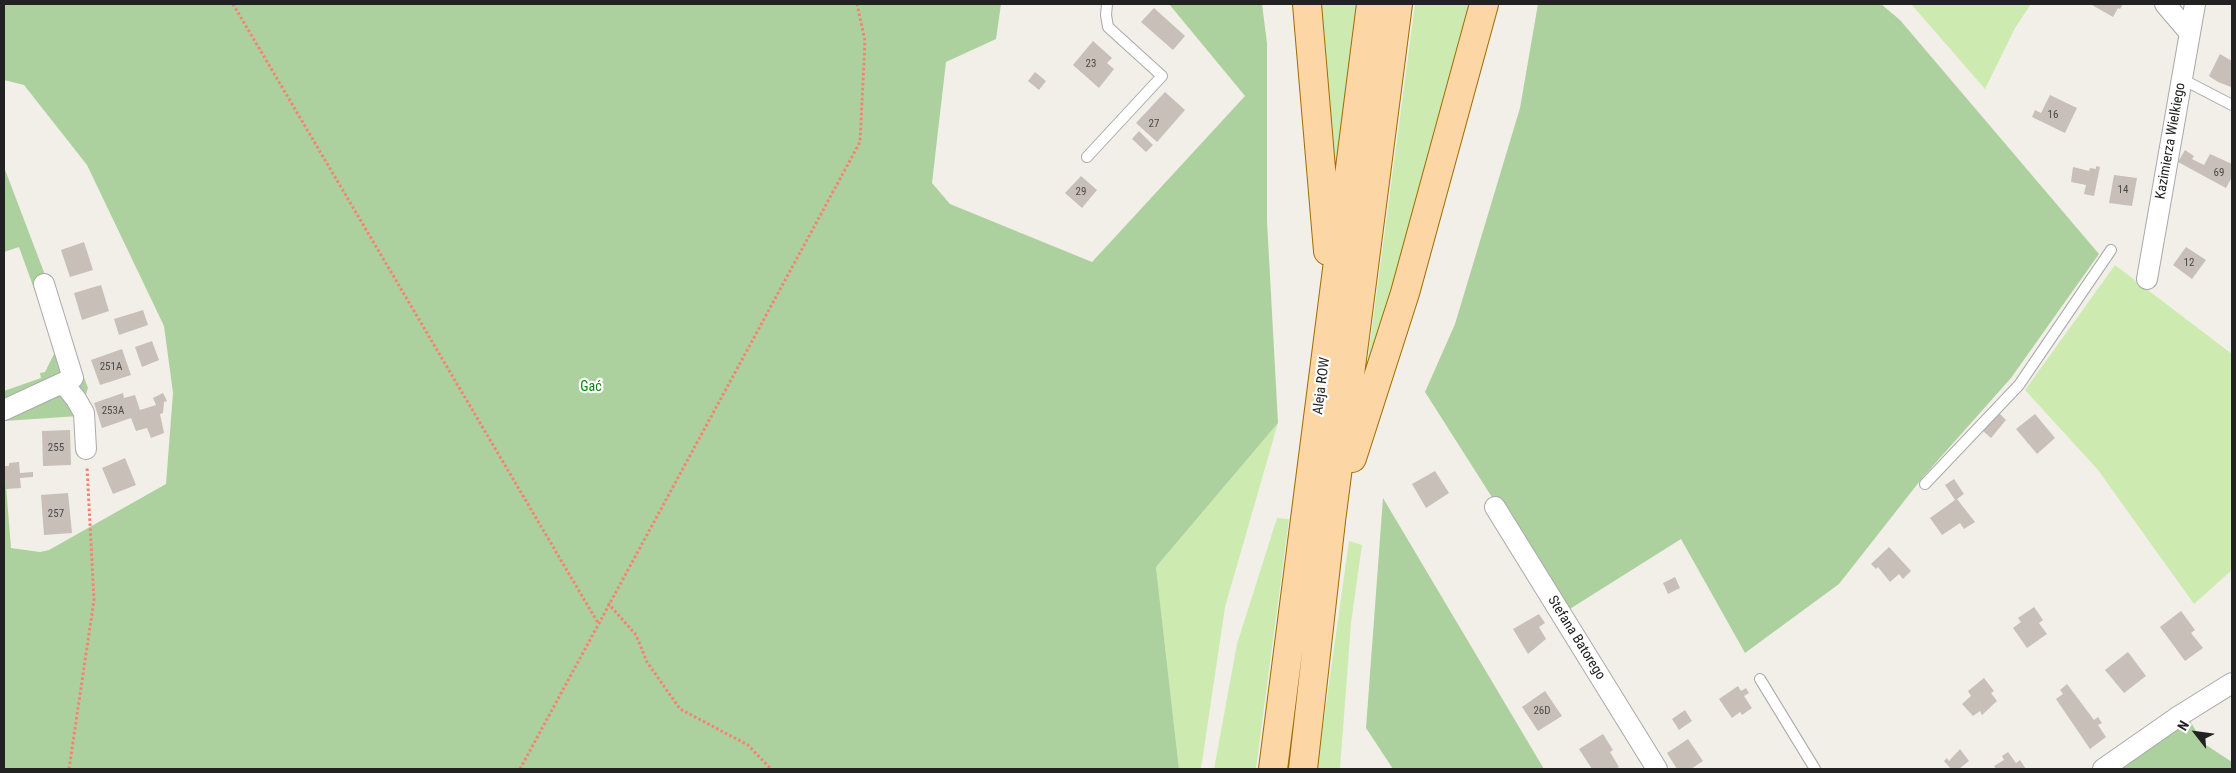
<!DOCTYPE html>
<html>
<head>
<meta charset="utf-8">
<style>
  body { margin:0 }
  #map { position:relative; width:2236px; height:773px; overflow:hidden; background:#f2efe9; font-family:"Roboto Condensed",sans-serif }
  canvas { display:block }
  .frame { position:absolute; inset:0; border:5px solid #222; pointer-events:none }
  .north { position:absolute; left:2171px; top:708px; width:50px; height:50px; -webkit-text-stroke:4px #fff; paint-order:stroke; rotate:300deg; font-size:14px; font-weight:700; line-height:20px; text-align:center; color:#222 }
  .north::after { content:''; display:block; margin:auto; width:18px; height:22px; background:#222; clip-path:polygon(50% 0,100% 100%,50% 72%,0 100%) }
</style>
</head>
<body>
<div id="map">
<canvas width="2236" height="773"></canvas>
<div class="frame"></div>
<div class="north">N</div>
</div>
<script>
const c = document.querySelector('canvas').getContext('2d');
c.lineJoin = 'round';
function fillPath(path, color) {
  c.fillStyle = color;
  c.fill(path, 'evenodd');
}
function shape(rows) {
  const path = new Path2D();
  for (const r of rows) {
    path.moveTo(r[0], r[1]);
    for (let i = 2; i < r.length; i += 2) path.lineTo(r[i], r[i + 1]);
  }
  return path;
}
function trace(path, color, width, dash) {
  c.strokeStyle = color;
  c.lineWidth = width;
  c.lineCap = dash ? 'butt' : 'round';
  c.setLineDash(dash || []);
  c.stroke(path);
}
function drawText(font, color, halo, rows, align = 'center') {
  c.font = font + ' "Roboto Condensed",sans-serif';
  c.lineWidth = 4.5;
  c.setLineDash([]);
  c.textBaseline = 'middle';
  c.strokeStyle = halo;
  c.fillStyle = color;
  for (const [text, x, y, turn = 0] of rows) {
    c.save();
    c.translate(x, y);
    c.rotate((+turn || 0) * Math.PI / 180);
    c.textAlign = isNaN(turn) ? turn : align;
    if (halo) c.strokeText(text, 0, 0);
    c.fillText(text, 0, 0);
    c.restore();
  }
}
fillPath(shape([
  [1315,4,1356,4,1333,200],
  [1415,4,1473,4,1360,418],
  [1911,4,2031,4,2015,28,1985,89],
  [2115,265,2232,354,2232,570,2194,604,2098,470,2025,390],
  [1278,423,1225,607,1201,769,1179,769,1156,567],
  [1277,518,1289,519,1256,769,1214,769,1237,644],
  [1349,541,1362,545,1351,623,1340,769,1317,769]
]), '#cdebb0');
fillPath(shape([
  [4,4,1001,4,996,39,946,62,932,183,950,204,1092,262,1245,96,1169,4,1262,4,1267,43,1267,221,1278,423,1156,567,1179,769,4,769,4,460,11,548,40,552,49,550,166,484,173,393,164,326,87,165,24,85,4,80],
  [1538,4,1881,4,1900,20,2099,254,2011,378,1923,477,1839,584,1745,653,1681,539,1565,612,1425,392,1455,324,1520,108],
  [4,167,88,388,79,416,4,421,4,391,41,378,40,373,45,372,56,350,19,247,4,252],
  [1383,498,1544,769,1393,769,1366,728],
  [2189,719,2203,743,2232,762,2232,769,2120,769]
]), '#add19e');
fillPath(shape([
  [2093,4,2123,4,2120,9,2118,8,2113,17,2092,5],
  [1154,8,1185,36,1173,50,1141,22],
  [1093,41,1112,58,1107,63,1114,69,1099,88,1073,65],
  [2220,54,2232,61,2231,87,2218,82,2209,76],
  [1035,72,1046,81,1039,90,1028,81],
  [1165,92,1185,110,1157,142,1136,123],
  [2050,95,2077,108,2065,133,2032,117,2035,110,2041,113],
  [1139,131,1153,145,1146,152,1132,139],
  [2185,150,2194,156,2192,159,2204,165,2210,154,2232,164,2232,177,2226,188,2178,162],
  [2096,166,2100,167,2094,196,2084,194,2086,185,2071,182,2073,167,2089,171,2090,168,2096,169],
  [2114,175,2137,178,2132,206,2109,203],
  [1081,176,1097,190,1082,208,1065,193],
  [84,242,93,270,70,277,61,250],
  [2186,247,2206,260,2192,279,2173,265],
  [101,285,109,311,82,320,74,293],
  [143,310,148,325,119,335,114,319],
  [152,341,159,360,142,367,135,347],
  [122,349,131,375,100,385,91,360],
  [123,393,124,398,135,395,140,410,156,405,153,398,163,393,167,401,164,402,163,413,160,414,164,433,151,438,147,428,136,431,131,418,102,428,94,403],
  [1999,413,2006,420,1991,438,1983,431],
  [2035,414,2055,438,2037,454,2016,429],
  [70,430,71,465,43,466,42,431],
  [125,458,136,485,113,494,102,468],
  [19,462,20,473,33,472,33,477,20,478,21,488,6,489,4,466,9,466,9,463],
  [1435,471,1449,493,1426,508,1412,484],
  [1954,479,1964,494,1957,499,1975,522,1964,529,1960,523,1942,535,1930,518,1955,500,1945,485],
  [68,493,72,533,44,535,41,495],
  [1889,547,1911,571,1903,579,1899,574,1890,582,1878,567,1876,569,1871,564],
  [1675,577,1680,588,1668,594,1663,583],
  [2034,607,2043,620,2039,623,2047,634,2027,648,2013,628,2021,622,2018,618],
  [2181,611,2195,630,2191,633,2203,648,2185,661,2160,627],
  [1539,614,1545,623,1539,627,1546,639,1528,654,1513,629],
  [2128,652,2146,676,2124,693,2105,670],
  [1984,678,1994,691,1991,693,1997,701,1982,715,1980,711,1973,716,1962,704,1971,696,1968,691],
  [2067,684,2094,720,2098,717,2102,723,2098,725,2106,737,2090,749,2056,699,2063,694,2060,690],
  [1738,686,1741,691,1746,688,1749,693,1744,696,1752,708,1742,715,1740,712,1732,718,1719,699],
  [1545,691,1562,716,1538,731,1522,707],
  [1685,710,1692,721,1679,730,1672,719],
  [1603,734,1613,750,1610,752,1619,767,1615,769,1592,769,1579,749],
  [1688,739,1703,761,1691,769,1677,769,1667,753],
  [1960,749,1969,761,1959,769,1951,769,1944,761,1947,758,1949,761],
  [2008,752,2016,763,2020,760,2026,769,1996,769,1994,766,2004,760,2002,756]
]), '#c7bfb8');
const service = shape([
  [2182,79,2232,105],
  [1087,157,1162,76,1108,27,1106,15,1107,4],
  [1925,484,2019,385,2111,250],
  [1760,679,1815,769]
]);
const minor = shape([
  [2165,4,2189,32],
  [2147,279,2195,4],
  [63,383,76,399,84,413,86,449],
  [4,410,73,378,44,284],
  [1495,507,1657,769],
  [2103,769,2179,716,2232,683]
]);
const primary = shape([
  [1307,4,1328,251],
  [1352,458,1405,293,1484,4],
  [1273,769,1371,4],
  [1303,769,1331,521,1398,4]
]);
trace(service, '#a9a9a9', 12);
trace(minor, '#a9a9a9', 22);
trace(primary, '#a06b00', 30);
trace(shape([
  [233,4,598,623],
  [608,603,636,635,647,662,680,709,748,745,771,769],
  [69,769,94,600,87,467],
  [520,769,860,142,865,41,857,4]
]), '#fa8072', 3, [2.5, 2.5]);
trace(service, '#fff', 10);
trace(minor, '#fff', 20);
trace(primary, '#fcd6a4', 28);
drawText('11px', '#4b4948', null, [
  ["23",1091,64],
  ["16",2053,115],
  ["27",1154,124],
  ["69",2219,173],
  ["14",2123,190],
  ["29",1081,192],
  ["12",2189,263],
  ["251A",111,367],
  ["253A",113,411],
  ["255",56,448],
  ["257",56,514],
  ["26D",1542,711]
]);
drawText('14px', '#222', '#fff', [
  ["Kazimierza Wielkiego",2171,141,-80],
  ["Aleja ROW",1322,386,-83],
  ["Stefana Batorego",1576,638,58]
]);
drawText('14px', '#0c8416', '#fff', [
  ["Gać",591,387]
]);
</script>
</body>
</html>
